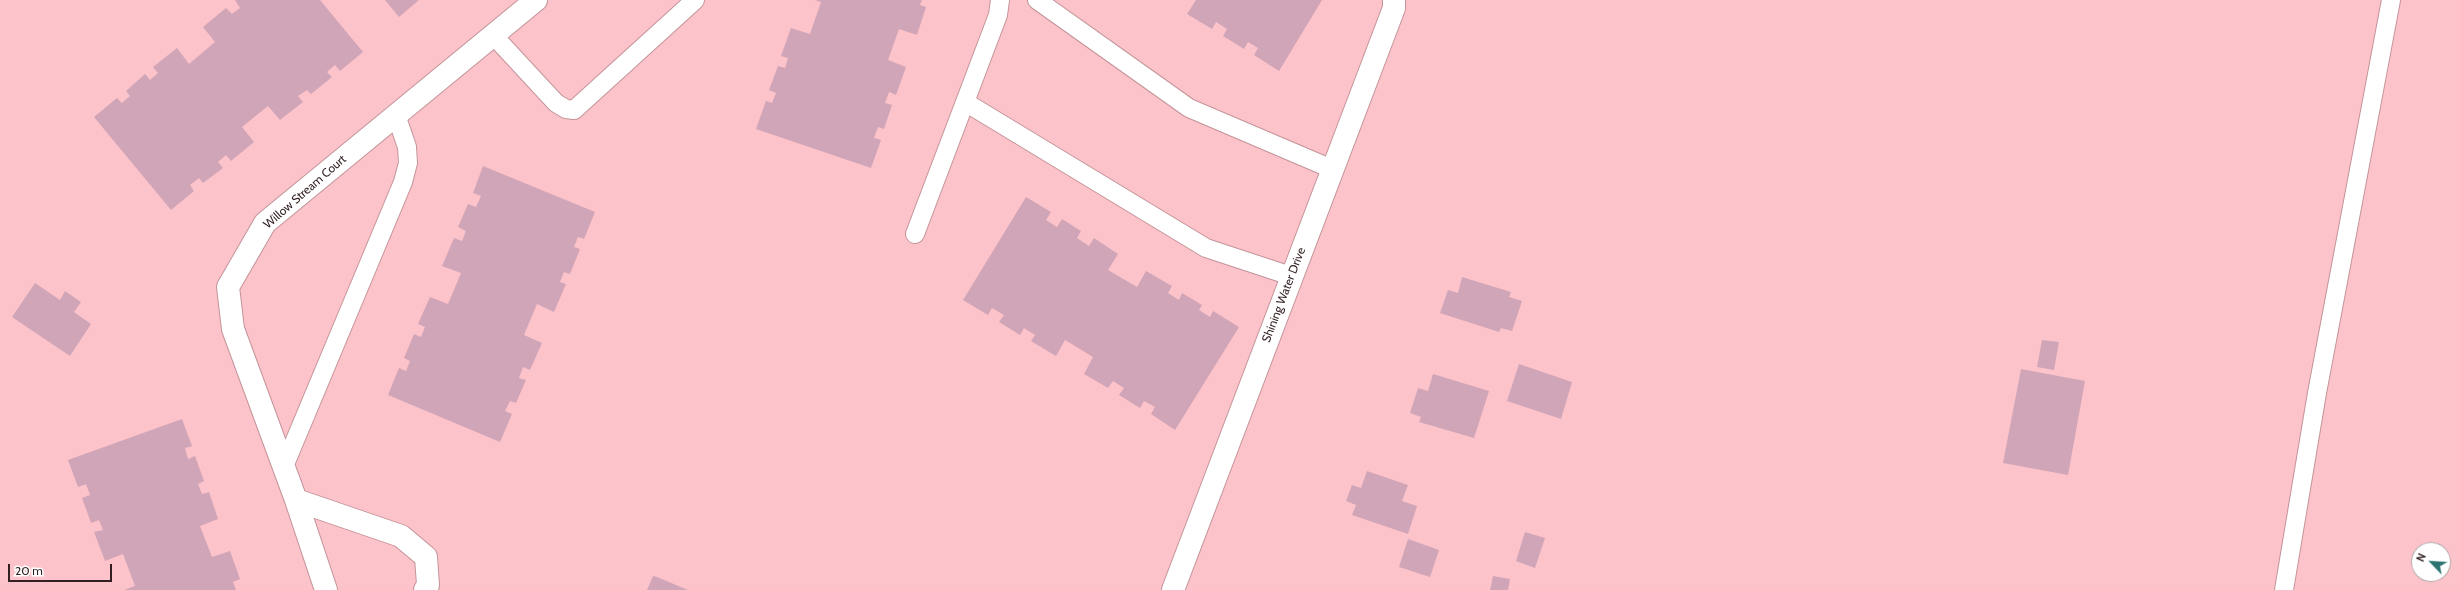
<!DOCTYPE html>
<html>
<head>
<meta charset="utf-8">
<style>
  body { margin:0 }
  #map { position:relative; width:2459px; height:590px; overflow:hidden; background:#fdd4d9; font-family:Cabin,sans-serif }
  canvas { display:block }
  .north { position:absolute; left:2411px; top:542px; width:40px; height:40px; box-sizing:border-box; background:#fff; border:1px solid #ada5a6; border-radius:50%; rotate:295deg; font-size:11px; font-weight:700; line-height:16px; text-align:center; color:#311f21 }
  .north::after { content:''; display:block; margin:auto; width:14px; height:18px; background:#2b7471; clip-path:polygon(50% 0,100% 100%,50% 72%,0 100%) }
  .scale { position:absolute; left:8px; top:564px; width:104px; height:18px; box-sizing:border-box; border:2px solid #311f21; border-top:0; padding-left:5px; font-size:12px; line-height:14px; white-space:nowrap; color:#311f21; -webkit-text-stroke:3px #fff; paint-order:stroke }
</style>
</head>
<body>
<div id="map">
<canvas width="2459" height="590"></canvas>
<div class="north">N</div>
<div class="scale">20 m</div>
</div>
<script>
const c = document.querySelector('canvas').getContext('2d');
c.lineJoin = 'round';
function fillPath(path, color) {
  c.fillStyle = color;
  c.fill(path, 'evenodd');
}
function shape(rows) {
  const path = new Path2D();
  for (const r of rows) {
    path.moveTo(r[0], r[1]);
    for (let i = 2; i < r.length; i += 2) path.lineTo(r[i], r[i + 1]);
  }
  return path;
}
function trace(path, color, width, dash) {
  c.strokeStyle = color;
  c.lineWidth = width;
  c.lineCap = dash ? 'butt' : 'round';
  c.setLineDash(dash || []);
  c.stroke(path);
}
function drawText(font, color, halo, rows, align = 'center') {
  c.font = font + ' Cabin,sans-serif';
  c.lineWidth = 3;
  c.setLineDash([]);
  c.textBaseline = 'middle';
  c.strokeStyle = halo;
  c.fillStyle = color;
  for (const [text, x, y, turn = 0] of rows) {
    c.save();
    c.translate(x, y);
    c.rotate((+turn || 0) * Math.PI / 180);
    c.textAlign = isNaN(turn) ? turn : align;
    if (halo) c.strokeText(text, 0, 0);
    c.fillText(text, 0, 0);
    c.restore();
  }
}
fillPath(shape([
  [0,0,2459,0,2459,590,0,590],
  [2419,550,2443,550,2443,574,2419,574]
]), '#fdc3ca');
fillPath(shape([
  [235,0,320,0,363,52,340,71,335,65,327,72,332,77,311,94,307,90,298,96,303,102,280,120,268,106,242,127,254,142,231,161,226,155,218,162,223,168,203,183,199,178,190,185,194,191,171,210,94,117,117,98,122,103,130,96,126,91,145,74,150,80,158,73,153,67,177,48,189,64,215,42,203,27,226,8,232,14,240,8],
  [385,0,419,0,399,17],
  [815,0,922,0,920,5,926,7,917,35,899,29,888,60,906,67,896,95,889,92,885,103,892,105,884,129,878,127,874,138,881,140,871,168,756,129,766,101,772,103,776,93,769,90,778,66,785,68,788,58,781,56,791,28,810,34,821,2],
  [1196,0,1322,0,1279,71,1254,55,1258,48,1248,42,1244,49,1223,36,1227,29,1216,22,1212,29,1187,14],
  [483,166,595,212,584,239,578,237,574,247,580,249,570,274,564,272,560,282,566,284,554,312,537,304,524,335,542,343,530,370,523,367,519,378,526,380,516,403,510,401,505,411,512,414,500,442,388,395,399,368,406,371,410,361,404,358,414,334,421,337,425,327,418,324,430,297,448,304,461,273,442,266,454,238,462,241,466,231,458,227,468,204,476,207,481,196,473,193],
  [1026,197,1051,212,1046,220,1057,227,1062,219,1081,231,1077,238,1089,246,1094,238,1118,254,1108,270,1137,287,1146,271,1172,286,1168,293,1179,300,1182,293,1202,305,1199,310,1210,317,1213,311,1239,327,1175,430,1151,414,1155,407,1144,401,1140,408,1119,395,1124,388,1113,381,1108,388,1084,374,1093,357,1065,340,1056,356,1031,341,1035,335,1024,328,1020,335,999,322,1004,315,992,308,988,315,963,300],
  [1462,277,1511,292,1509,297,1522,301,1512,331,1501,328,1499,332,1440,313,1448,290,1458,293],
  [35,283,60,300,65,291,81,302,74,312,91,324,70,356,12,317],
  [2042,340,2059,342,2054,370,2037,367],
  [1519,364,1572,382,1561,419,1507,401],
  [2021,369,2085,381,2068,475,2003,463],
  [1433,374,1489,391,1474,438,1419,422,1421,417,1410,413,1418,388,1428,391],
  [182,419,192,446,185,448,188,459,195,456,204,481,198,484,202,494,209,492,218,519,200,526,212,557,230,551,240,579,233,582,236,590,124,590,135,586,123,554,105,561,94,532,103,530,99,520,91,523,82,498,90,495,86,484,78,487,68,460],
  [1367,471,1408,485,1402,501,1417,506,1408,534,1352,515,1356,505,1346,501,1350,490,1352,485,1361,488],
  [1525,532,1545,538,1535,568,1516,561],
  [1408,539,1439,550,1430,577,1399,567],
  [653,576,657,577,688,590,647,590],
  [1493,576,1510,579,1508,590,1490,590]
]), '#d0a5b7');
const service = shape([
  [1037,0,1189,108,1332,169],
  [493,35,556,103,566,109,574,110,695,0],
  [965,102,1206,248,1291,276],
  [915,234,998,15,1000,0],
  [283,469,403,182,408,163,407,147,396,115],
  [2284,590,2317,393,2391,0]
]);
const minor = shape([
  [296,500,401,536,426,557,428,585,425,590],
  [326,590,296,500,233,329,228,287,265,223,536,0],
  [1173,590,1394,8,1394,0]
]);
trace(service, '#c39499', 20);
trace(minor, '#c39499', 24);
trace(service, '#fff', 18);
trace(minor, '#fff', 22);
drawText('12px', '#311f21', '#fff', [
  ["Willow Stream Court",305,192,-41],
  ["Shining Water Drive",1284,295,-69]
]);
</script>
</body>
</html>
